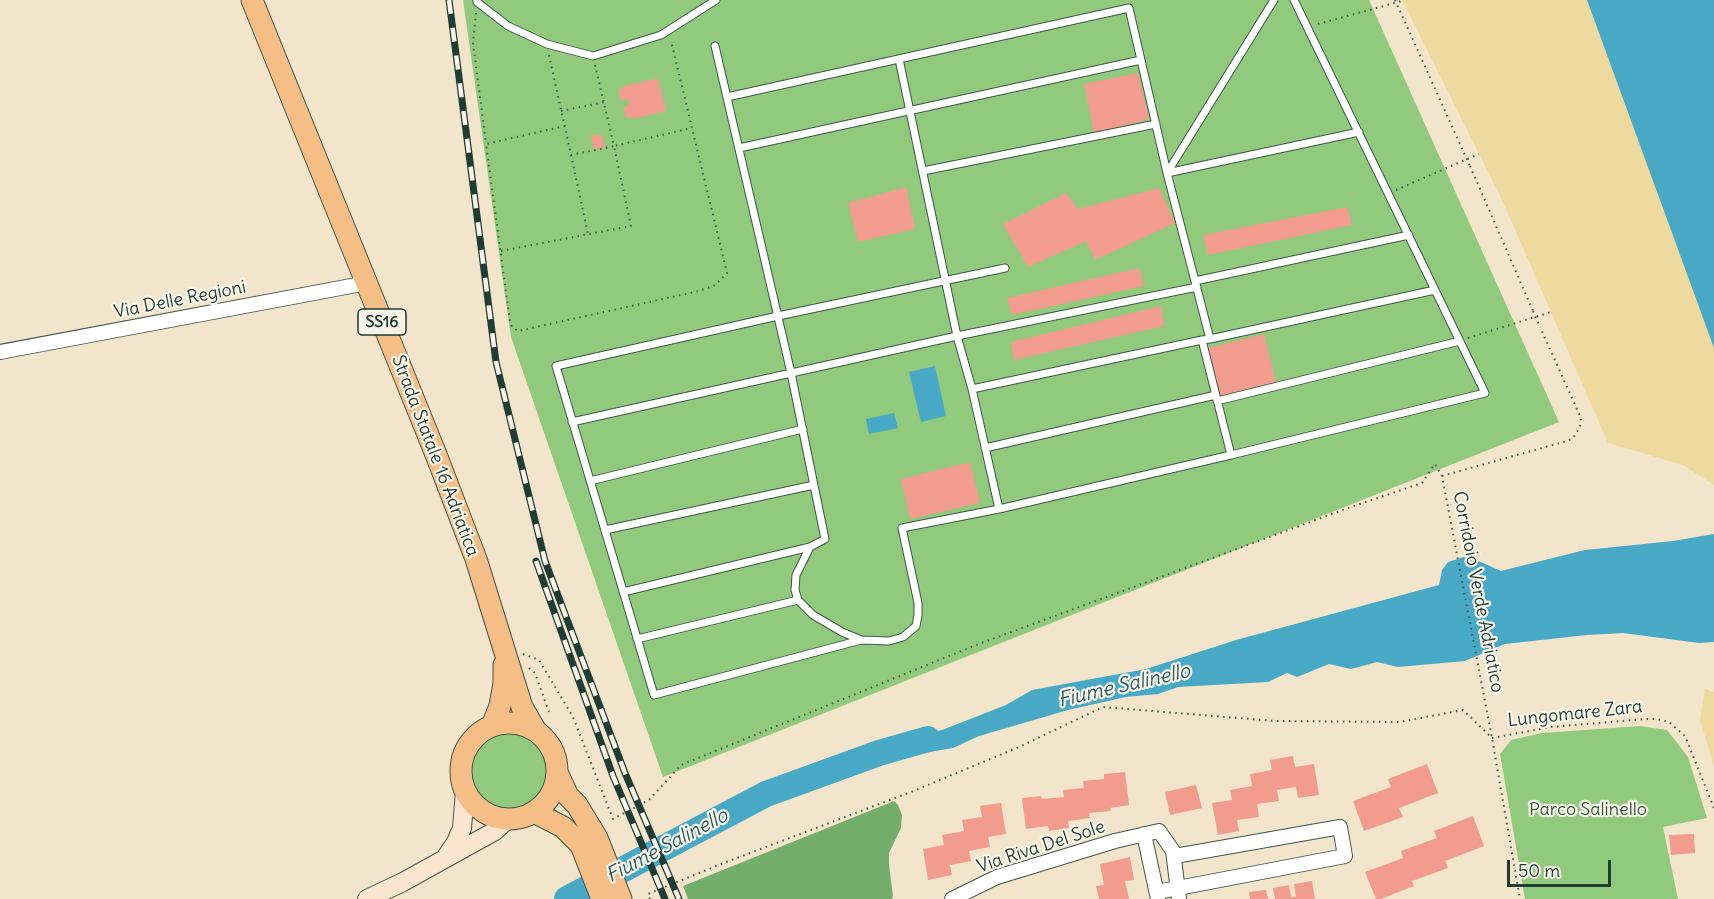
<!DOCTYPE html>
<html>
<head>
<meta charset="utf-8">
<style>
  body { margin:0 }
  #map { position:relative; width:1714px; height:899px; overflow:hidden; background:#f2e5cb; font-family:Delius,sans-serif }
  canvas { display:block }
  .scale { position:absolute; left:1507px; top:860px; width:104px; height:27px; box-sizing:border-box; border:3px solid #1f3d34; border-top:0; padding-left:8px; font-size:18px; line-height:21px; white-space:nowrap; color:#1f3d34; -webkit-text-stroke:4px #f7f3e8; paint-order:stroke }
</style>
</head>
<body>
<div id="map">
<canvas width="1714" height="899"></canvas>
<div class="scale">50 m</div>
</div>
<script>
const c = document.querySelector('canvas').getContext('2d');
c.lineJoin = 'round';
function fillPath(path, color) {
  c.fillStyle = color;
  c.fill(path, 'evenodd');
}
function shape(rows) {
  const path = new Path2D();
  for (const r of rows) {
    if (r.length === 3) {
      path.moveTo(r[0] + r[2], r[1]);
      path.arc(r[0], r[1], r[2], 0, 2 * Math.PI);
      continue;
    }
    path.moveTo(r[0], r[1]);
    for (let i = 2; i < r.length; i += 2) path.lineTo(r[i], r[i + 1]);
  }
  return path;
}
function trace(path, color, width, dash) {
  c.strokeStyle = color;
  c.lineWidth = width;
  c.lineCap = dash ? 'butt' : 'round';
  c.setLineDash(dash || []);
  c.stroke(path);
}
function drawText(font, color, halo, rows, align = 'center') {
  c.font = font + ' Delius,sans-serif';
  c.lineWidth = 4.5;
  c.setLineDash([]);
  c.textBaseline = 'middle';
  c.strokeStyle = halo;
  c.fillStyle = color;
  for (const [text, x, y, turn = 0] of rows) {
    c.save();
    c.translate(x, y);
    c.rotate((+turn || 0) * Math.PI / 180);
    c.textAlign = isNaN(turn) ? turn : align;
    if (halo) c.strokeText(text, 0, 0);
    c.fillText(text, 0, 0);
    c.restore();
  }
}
fillPath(shape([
  [463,0,1369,0,1559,422,663,777,511,337],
  [1640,726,1667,730,1688,757,1707,818,1663,827,1678,899,1525,899,1500,754,1511,740,1542,733],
  [510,771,38]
]), '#92ca7d');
fillPath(shape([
  [894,801,898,805,902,815,901,828,889,853,889,865,893,896,892,899,688,899,683,886]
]), '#75ae6c');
fillPath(shape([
  [1402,0,1588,0,1714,344,1714,485,1683,465,1608,443,1503,202],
  [1705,689,1714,692,1714,767,1700,719]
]), '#eeda9e');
fillPath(shape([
  [1587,0,1714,0,1714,348],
  [935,366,946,416,921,422,909,372],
  [894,413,898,428,869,434,866,419],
  [1714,534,1714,642,1699,643,1623,633,1587,635,1505,644,1465,661,1398,667,1377,662,1351,669,1329,664,1297,677,1287,673,1268,682,1178,687,1158,694,1126,697,1068,710,979,736,953,748,929,752,899,754,892,743,942,730,1006,705,1032,690,1146,669,1236,640,1439,585,1442,570,1448,562,1467,556,1501,571,1585,550,1673,541]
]), '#47a9c6');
trace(shape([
  [567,899,766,794,879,753,928,739]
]), '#47a9c6', 26);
fillPath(shape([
  [1138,73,1149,119,1094,133,1084,84],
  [658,78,666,111,633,119,633,117,626,118,623,107,629,106,628,99,621,101,618,89,624,88,624,86],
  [601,134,605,147,594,150,591,136],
  [906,187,915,229,858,242,848,203],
  [1159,188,1175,223,1095,260,1086,241,1028,267,1003,224,1066,193,1078,209],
  [1347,207,1352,225,1208,255,1203,235],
  [1139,268,1144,286,1012,315,1007,298],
  [1161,306,1164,326,1014,360,1011,342],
  [1264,334,1276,382,1219,396,1208,348],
  [970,462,980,503,910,519,901,479],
  [1293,756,1295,767,1314,764,1319,795,1298,798,1296,787,1277,790,1279,801,1257,804,1259,817,1237,820,1239,831,1218,835,1212,803,1232,800,1230,790,1252,786,1250,774,1272,770,1270,760],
  [1427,764,1438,793,1399,808,1403,817,1364,831,1353,801,1391,787,1388,779],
  [1125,772,1129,805,1110,808,1111,811,1089,813,1090,818,1068,821,1069,828,1049,831,1048,826,1026,829,1022,798,1041,796,1042,799,1064,797,1063,790,1084,788,1083,781,1104,779,1104,774],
  [1196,785,1202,808,1170,815,1165,792],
  [1001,803,1006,834,988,837,990,847,969,851,971,861,950,865,952,875,928,880,923,849,944,845,942,835,964,831,962,820,982,817,980,806],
  [1473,816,1484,846,1445,861,1448,868,1412,881,1414,886,1381,899,1376,899,1365,872,1403,858,1401,851,1437,838,1434,831],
  [1694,834,1695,853,1671,855,1669,835],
  [1130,857,1134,880,1125,881,1129,899,1099,899,1096,886,1104,885,1100,864],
  [1312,881,1315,899,1275,899,1273,888,1289,885,1291,897,1296,897,1294,884],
  [1266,890,1268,899,1250,899,1249,892]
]), '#f29b8f');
const service = shape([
  [477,0,477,2,508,26,547,44,593,56,661,35,716,0],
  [1274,0,1167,173,1210,339,1435,290,1294,0],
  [715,46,791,373,825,539,810,547,796,575,795,590,798,600,813,615,842,632,861,640,889,641,903,637,916,626,918,615,918,603,902,528,999,509,1231,455],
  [899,59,957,336,1197,287],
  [727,97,1129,8,1167,173,1359,132],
  [739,148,1141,60],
  [923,171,1156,124],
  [1195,281,1409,235],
  [1210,339,1202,340,1231,455,1485,393,1435,290],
  [1217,401,1460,341],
  [572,422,957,336,972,389],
  [985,448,1216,395],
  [590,481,803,429],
  [999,509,972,389,1202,340],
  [605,530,814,485],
  [623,592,810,547],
  [637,639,798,600],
  [861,640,654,695,556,366,778,316,1005,268]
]);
const minor = shape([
  [0,352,367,283],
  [1144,834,1158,899],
  [1157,892,1345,856,1340,827,1175,856],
  [952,899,997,877,1115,841,1159,831,1173,851,1179,899]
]);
const secondary = shape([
  [446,857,456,842,462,828,465,791],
  [367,899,403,882,495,831,508,819]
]);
const primary = shape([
  [252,0,437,457,476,559,522,707,536,731],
  [509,771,48],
  [492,726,500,706,504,683,504,665],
  [557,772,568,796,577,805,597,838,621,899],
  [534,812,563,827,581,845,602,899]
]);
trace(service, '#3f564b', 9);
trace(minor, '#3f564b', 16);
trace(secondary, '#3f564b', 20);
trace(primary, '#3f564b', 23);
trace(shape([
  [1400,11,1464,153],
  [476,13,473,43,486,144],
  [1318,24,1402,1],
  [549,55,571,155,614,146,595,65],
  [561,111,605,102],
  [565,126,486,144,510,322,512,327,518,331,699,291,715,285,727,273,671,41],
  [571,155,588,234],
  [1470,166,1533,311],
  [1396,190,1479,154],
  [501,251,631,226,614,146,692,128],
  [1468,338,1551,312],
  [1442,476,1567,441,1573,438,1577,432,1580,426,1581,418,1540,327],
  [523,654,539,660,573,717,613,819,649,800,681,765,976,645,1351,507,1422,483,1435,464,1442,476,1492,738,1520,899],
  [529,668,535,673,549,712],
  [1492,738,1551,727,1646,719,1657,719,1669,722,1685,736,1714,808],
  [650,899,648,894,721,864,911,792,1019,747,1103,707,1275,721,1399,722,1463,710,1492,738]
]), '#3f564b', 2, [1.5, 4.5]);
trace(service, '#fff', 7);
trace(minor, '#fff', 14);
trace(secondary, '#fbe5cf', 18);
trace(primary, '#f6be87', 21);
const rail = shape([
  [449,0,496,362,545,561,625,773,679,899],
  [536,561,613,776,665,899]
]);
trace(rail, '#1f3d34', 7);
trace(rail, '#f7f3e8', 4.5, [14]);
trace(shape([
  [1395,0,1400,11],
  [1464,153,1470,166],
  [1533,311,1540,327]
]), '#3f564b', 2, [1.5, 4.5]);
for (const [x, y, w] of [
  [382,322,48]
]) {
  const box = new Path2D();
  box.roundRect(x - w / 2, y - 13, w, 26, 4.5);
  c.fillStyle = '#f7f3e8';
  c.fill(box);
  trace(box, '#1f3d34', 1.5);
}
drawText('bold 16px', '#1f3d34', null, [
  ["SS16",382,322]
]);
drawText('18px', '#1f3d34', '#f7f3e8', [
  ["Via Delle Regioni",180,300,-11],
  ["Strada Statale 16 Adriatica",435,456,69],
  ["Corridoio Verde Adriatico",1478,592,79],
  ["Lungomare Zara",1575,714,-6],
  ["Via Riva Del Sole",1041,847,-18]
]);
drawText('18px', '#365943', '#f7f3e8', [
  ["Parco Salinello",1588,810]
]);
drawText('italic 20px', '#2b5d60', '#f7f3e8', [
  ["Fiume Salinello",1124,686,-13],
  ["Fiume Salinello",667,846,-28]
]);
</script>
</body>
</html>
